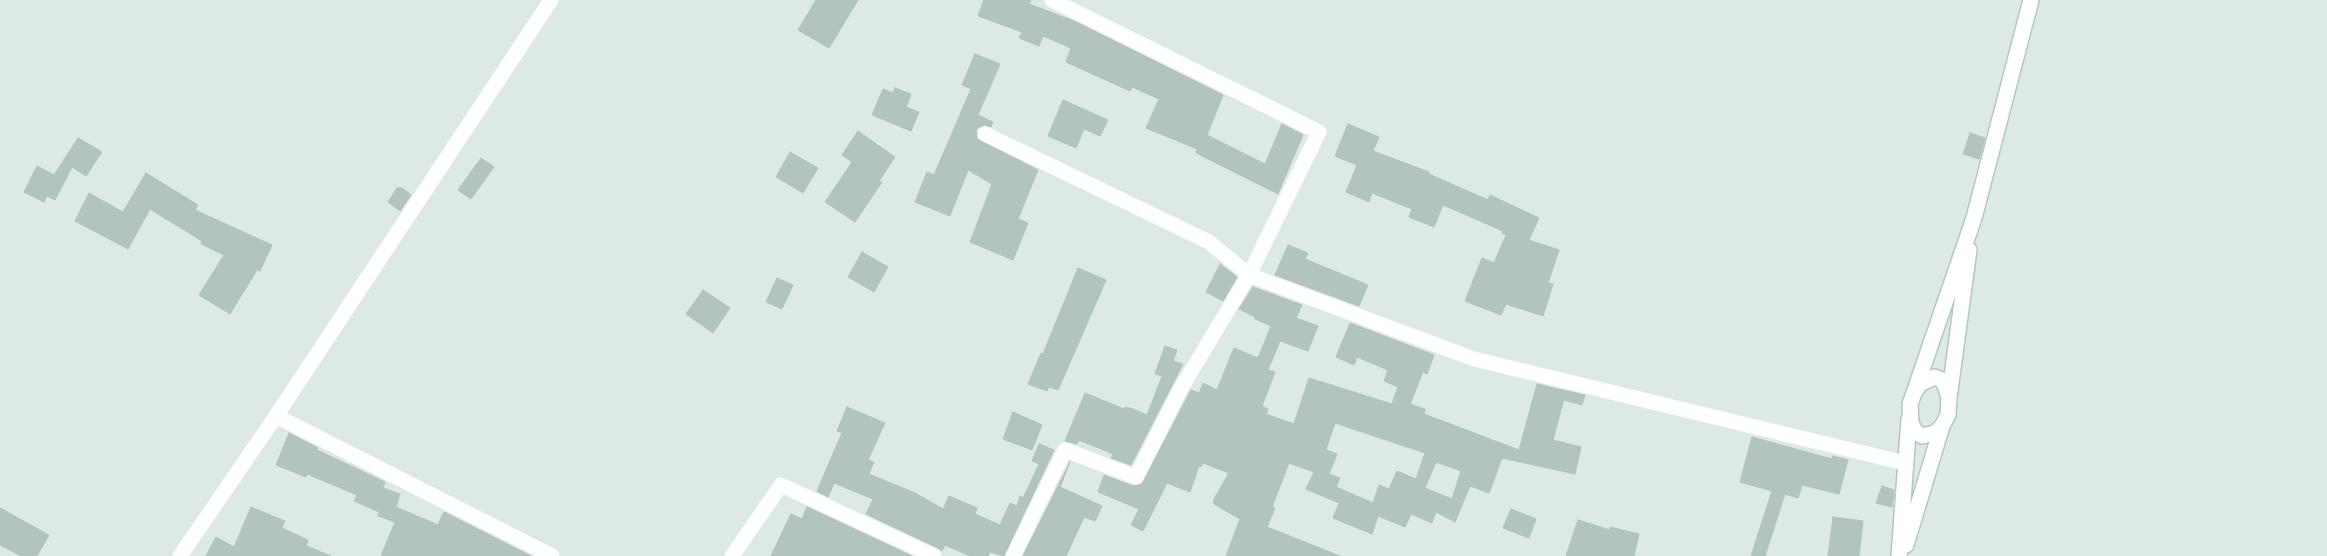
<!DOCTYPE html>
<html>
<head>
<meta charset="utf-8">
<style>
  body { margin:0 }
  canvas { display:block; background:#dde9e3 }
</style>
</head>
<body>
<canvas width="2327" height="556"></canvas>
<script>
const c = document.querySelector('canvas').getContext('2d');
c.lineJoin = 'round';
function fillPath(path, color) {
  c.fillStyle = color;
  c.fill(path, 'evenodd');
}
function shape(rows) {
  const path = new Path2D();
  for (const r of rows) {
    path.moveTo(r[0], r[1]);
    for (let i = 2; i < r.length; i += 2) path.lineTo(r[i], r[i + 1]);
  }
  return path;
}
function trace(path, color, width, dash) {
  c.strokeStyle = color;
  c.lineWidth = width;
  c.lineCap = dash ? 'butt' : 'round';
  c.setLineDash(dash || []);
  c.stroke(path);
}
const building = shape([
  [816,0,858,0,829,48,798,30,816,0],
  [984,0,1031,0,1029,4,1074,21,1223,95,1207,135,1265,164,1282,124,1303,135,1278,194,1196,153,1197,149,1146,128,1159,99,1132,87,1130,91,1066,62,1071,48,1043,36,1039,46,1019,38,1022,32,978,16,984,0],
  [975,54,1000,64,978,115,993,122,991,127,985,125,979,127,976,130,977,139,1038,170,1018,219,1028,223,1013,260,970,242,992,184,968,170,950,216,915,202,927,172,934,175,971,89,962,85,975,54],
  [895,88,911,94,906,107,919,112,911,131,872,115,883,89,893,93,895,88],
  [1063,100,1108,120,1100,136,1084,129,1076,148,1048,136,1063,100],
  [1348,124,1379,137,1373,151,1429,172,1429,174,1488,200,1490,195,1539,218,1529,240,1559,250,1548,283,1553,284,1543,316,1506,304,1501,315,1465,301,1482,258,1494,263,1506,235,1502,233,1503,231,1443,205,1434,227,1409,217,1412,209,1372,193,1369,202,1346,192,1357,165,1335,156,1348,124],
  [858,131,895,157,879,181,882,182,855,222,825,202,852,162,842,155,858,131],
  [1970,133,1985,138,1979,159,1963,154,1970,133],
  [78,138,102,152,86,176,72,167,55,200,47,196,44,202,24,192,37,166,54,175,78,138],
  [790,152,818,168,803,193,776,177,790,152],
  [481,158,494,167,471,199,458,190,481,158],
  [146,173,198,205,195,210,272,245,260,271,257,270,230,314,199,295,224,255,201,244,202,241,150,209,128,249,75,221,89,193,123,212,146,173],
  [397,188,402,188,411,195,400,211,388,202,397,188],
  [1288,245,1308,253,1305,259,1368,285,1359,306,1275,275,1288,245],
  [862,252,888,267,874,292,848,277,862,252],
  [1220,264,1237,277,1223,301,1206,292,1220,264],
  [1078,268,1106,280,1058,390,1049,387,1047,391,1028,384,1041,353,1043,354,1078,268],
  [777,278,793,285,782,309,766,302,777,278],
  [1253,287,1302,305,1296,318,1318,326,1308,351,1280,341,1268,370,1275,372,1262,406,1268,409,1266,414,1294,424,1309,378,1392,404,1398,387,1384,381,1388,370,1357,357,1354,365,1336,357,1350,323,1434,355,1427,374,1423,372,1410,404,1425,409,1424,414,1519,450,1537,384,1566,391,1553,440,1581,447,1575,474,1502,458,1489,493,1470,486,1455,522,1436,512,1432,523,1411,514,1405,527,1378,516,1372,534,1333,518,1339,503,1306,489,1314,472,1289,463,1272,507,1275,508,1267,527,1340,556,1226,556,1240,519,1214,504,1214,499,1229,473,1203,463,1201,467,1199,466,1190,492,1167,483,1143,531,1131,525,1139,509,1098,492,1104,475,1133,486,1142,484,1191,390,1199,393,1203,383,1217,390,1234,348,1258,358,1271,326,1255,319,1255,317,1239,309,1253,287],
  [1335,423,1425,453,1416,479,1397,471,1389,489,1379,485,1373,503,1336,487,1340,478,1329,474,1337,454,1326,450,1335,423],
  [1436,462,1461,471,1452,499,1425,488,1436,462],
  [703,290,730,308,713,333,686,314,703,290],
  [1165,346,1177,350,1173,361,1183,364,1131,465,1111,458,1113,454,1079,440,1077,444,1065,441,1085,393,1124,409,1125,407,1133,409,1147,415,1162,376,1155,374,1165,346],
  [1567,391,1585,395,1582,405,1564,400,1567,391],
  [847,407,885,423,868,460,874,462,869,474,915,493,943,509,949,496,977,508,975,514,1000,525,1010,503,1017,506,1020,496,1023,498,1039,464,1032,461,1039,444,1054,450,1004,556,990,552,988,556,970,556,945,545,942,551,938,548,866,514,873,499,834,483,828,497,817,491,842,433,837,431,847,407],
  [1013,412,1042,425,1032,450,1003,439,1013,412],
  [289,433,318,448,317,450,385,482,383,488,400,494,396,507,438,525,444,512,531,556,381,556,395,522,378,516,379,512,354,501,357,495,307,474,306,477,276,465,289,433],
  [1752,437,1832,459,1833,456,1848,460,1839,494,1802,485,1798,498,1785,494,1765,556,1751,556,1772,491,1740,482,1752,437],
  [1070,462,1060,487,1102,506,1095,521,1084,517,1066,556,1023,556,1070,462],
  [1882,486,1894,490,1892,507,1876,503,1882,486],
  [251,507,285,521,282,528,308,540,306,546,331,556,206,556,216,537,234,547,251,507],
  [807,507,912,556,771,556,791,514,802,519,807,507],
  [0,508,49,535,37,556,21,556,0,545,0,508],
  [1511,509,1536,519,1529,538,1503,528,1511,509],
  [1833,517,1863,521,1859,556,1828,556,1833,517],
  [1578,520,1610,530,1610,527,1639,534,1634,556,1566,556,1578,520]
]);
fillPath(building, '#b2c4bc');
trace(building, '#afc3b9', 1);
const secondary = shape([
  [1934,377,1942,380,1946,388,1949,398,1948,415,1942,426,1935,433,1922,436,1915,431,1911,423,1910,404,1914,393,1920,384,1934,377],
  [1914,393,1974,218,2031,0],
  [1949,398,1969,250],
  [1906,545,1942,426],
  [1899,556,1909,419]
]);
trace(secondary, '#b0c9be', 18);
trace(shape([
  [985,134,1209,242,1249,275,1474,359,1905,463],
  [276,416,552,556],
  [732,556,781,485,934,556],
  [1013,556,1065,450,1136,477,1180,390,1249,275,1319,132,1052,0]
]), '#fff', 15);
trace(shape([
  [180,556,276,416,551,0]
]), '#fff', 15);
trace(secondary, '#fff', 15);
</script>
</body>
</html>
